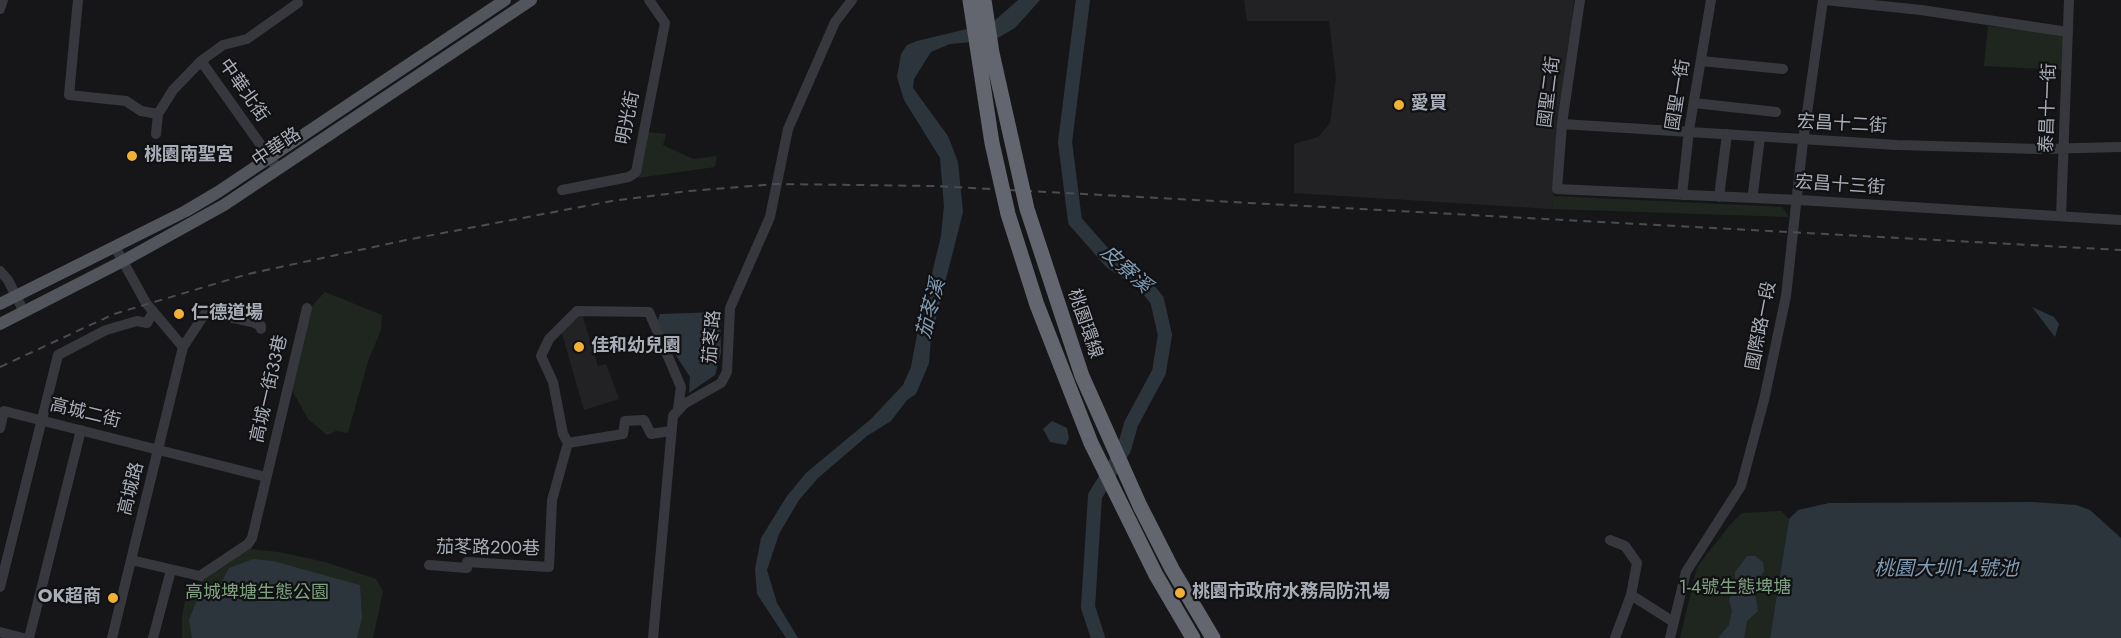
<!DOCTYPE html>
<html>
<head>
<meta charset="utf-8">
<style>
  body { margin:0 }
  canvas { display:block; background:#161618 }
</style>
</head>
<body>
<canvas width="2121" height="638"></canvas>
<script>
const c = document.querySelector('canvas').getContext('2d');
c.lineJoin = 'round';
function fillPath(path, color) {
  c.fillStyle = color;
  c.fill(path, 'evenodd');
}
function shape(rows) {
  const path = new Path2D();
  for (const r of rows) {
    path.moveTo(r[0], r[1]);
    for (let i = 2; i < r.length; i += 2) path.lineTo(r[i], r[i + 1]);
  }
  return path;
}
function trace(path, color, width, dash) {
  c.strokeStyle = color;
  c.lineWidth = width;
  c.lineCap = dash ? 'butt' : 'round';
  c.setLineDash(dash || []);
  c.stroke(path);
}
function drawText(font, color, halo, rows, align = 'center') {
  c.font = font + ' Jost,"Noto Sans TC",sans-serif';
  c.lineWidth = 4.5;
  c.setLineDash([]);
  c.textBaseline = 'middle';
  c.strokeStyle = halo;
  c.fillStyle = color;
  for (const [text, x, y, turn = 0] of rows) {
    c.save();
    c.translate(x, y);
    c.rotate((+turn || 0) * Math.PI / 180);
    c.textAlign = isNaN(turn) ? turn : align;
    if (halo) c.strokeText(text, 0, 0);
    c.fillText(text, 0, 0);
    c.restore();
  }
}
fillPath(shape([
  [1244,0,1574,0,1552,209,1294,193,1294,144,1318,137,1330,123,1336,78,1329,21,1247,21],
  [577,314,582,314,598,366,606,364,619,399,584,410,561,330]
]), '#222225');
fillPath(shape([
  [1988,26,2065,35,2062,70,1984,66],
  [646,132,666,134,663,145,693,159,717,156,715,167,637,178],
  [1553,196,1782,207,1789,217,1552,209],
  [325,292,382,315,381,330,368,361,348,433,336,431,327,435,308,419,292,390,311,307],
  [1781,511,1789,519,1770,638,1680,638,1697,567,1729,526,1742,513],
  [250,549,279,552,325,562,376,579,383,591,373,638,182,638,182,616,185,601,194,586,229,559]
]), '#1e261f');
fillPath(shape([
  [1018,0,1040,0,1015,28,994,40,950,44,931,52,914,79,913,88,948,136,958,162,963,212,931,338,929,363,916,394,907,400,891,421,867,436,818,478,799,500,779,534,767,570,777,603,798,638,786,638,757,594,755,569,761,538,787,496,806,473,871,419,903,385,911,367,917,335,941,236,944,206,940,158,904,100,897,77,901,54,907,45,917,41,992,23],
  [2032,307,2054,317,2059,324,2055,337],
  [720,312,721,352,715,375,689,393,690,377,656,325,660,314],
  [1052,421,1067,428,1069,438,1066,445,1050,442,1043,429],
  [1829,503,2033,502,2076,505,2090,510,2121,538,2121,638,1770,638,1789,519,1798,510],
  [1747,556,1755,556,1763,562,1764,571,1754,587,1758,611,1747,621,1744,638,1718,638,1729,625,1732,611,1729,599,1735,591,1735,572],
  [253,559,273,561,360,585,362,618,357,638,192,638,189,620,196,602,221,583,229,568]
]), '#2c353c');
trace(shape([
  [1083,0,1065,142,1075,221,1111,262,1143,283,1157,300,1165,335,1159,372,1131,424,1124,449,1095,496,1088,607,1098,638]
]), '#2c353c', 14);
trace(shape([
  [78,0,69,95,126,101,141,111,158,114],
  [1580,0,1562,124,1557,189,1799,200,2121,220],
  [1825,0,1921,10,2068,32],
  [0,9,3,0],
  [201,61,278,169],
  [1701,61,1783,69],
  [1694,103,1776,112],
  [1562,124,1897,145,2039,149,2121,147],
  [156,134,158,114,173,90,201,61,223,45,247,39,298,3],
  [562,190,629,177,636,172,665,23,649,0],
  [1753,193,1760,137],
  [1682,195,1689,130,1711,0],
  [1719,197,1727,134],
  [2061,216,2069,0],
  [0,271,8,280,24,312],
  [183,347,206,312,252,322,261,326,261,329],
  [0,428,4,411,266,477],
  [568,443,563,434,553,382,541,356,549,339,577,311,649,312,681,387,678,409],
  [1610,540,1625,546,1637,563,1631,595,1615,638],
  [131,560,200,576,248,544,252,538,307,308],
  [429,565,467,568,467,562,549,567,552,500,568,443,623,434,625,421,644,420,651,434,670,431],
  [0,587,58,355,106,330,137,321,147,323,153,312],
  [1631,595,1672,621],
  [0,632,23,638],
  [29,638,81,430],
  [112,638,183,347,146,303,115,247],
  [153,638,171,570],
  [653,638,673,416,684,404,721,383,727,372,730,308,770,217,788,129,835,22,852,0],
  [1670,638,1686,572,1741,486,1764,400,1786,296,1803,141,1823,0]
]), '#37383d', 10);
trace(shape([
  [0,304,186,211,218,192,505,0],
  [0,324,123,261,224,205,531,0]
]), '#53555c', 12);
trace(shape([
  [0,367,114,314,248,274,406,240,612,201,689,191,776,184,935,186,2121,250]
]), '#4a4c52', 2, [8, 6]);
trace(shape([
  [970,0,992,143,1008,214,1037,305,1091,443,1156,575,1193,638],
  [984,0,992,53,1027,209,1082,376,1140,506,1172,569,1213,638]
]), '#63666e', 15);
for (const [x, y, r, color] of [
  [1399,105,6,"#f2b134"],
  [132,156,6,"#f2b134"],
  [179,314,6,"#f2b134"],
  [579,347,6,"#f2b134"],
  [1180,593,6,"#f2b134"],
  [113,598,6,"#f2b134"]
]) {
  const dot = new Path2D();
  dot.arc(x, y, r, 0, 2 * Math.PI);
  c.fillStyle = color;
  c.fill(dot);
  trace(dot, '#111113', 2);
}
drawText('18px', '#a8adb8', '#111113', [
  ["中華北街",243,91,55],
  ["國聖二街",1550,92,-83],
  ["國聖一街",1679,95,-81],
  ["泰昌十一街",2049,108,-88],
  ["明光街",629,118,-79],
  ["宏昌十二街",1842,125,3],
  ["中華路",277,148,-34],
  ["宏昌十三街",1840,186,4],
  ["桃園環線",1084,324,71],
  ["國際路一段",1762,326,-79],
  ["茄苳路",713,337,-85],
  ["高城一街33巷",270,389,-77],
  ["高城二街",85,414,14],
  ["高城路",132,489,-76],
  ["茄苳路200巷",488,549,1]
]);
drawText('bold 18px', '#a8adb8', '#111113', [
  ["愛買",1411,105],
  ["桃園南聖宮",144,156],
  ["仁德道場",191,314],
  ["佳和幼兒園",591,347],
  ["桃園市政府水務局防汛場",1192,593],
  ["OK超商",101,598,"right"]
], 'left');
drawText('18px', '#7fa381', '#111113', [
  ["1-4號生態埤塘",1735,589],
  ["高城埤塘生態公園",257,594]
]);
drawText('italic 20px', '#7f9bb3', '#111113', [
  ["皮寮溪",1125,270,42],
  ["茄苳溪",932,309,-75],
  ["桃園大圳1-4號池",1946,570]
]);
</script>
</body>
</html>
